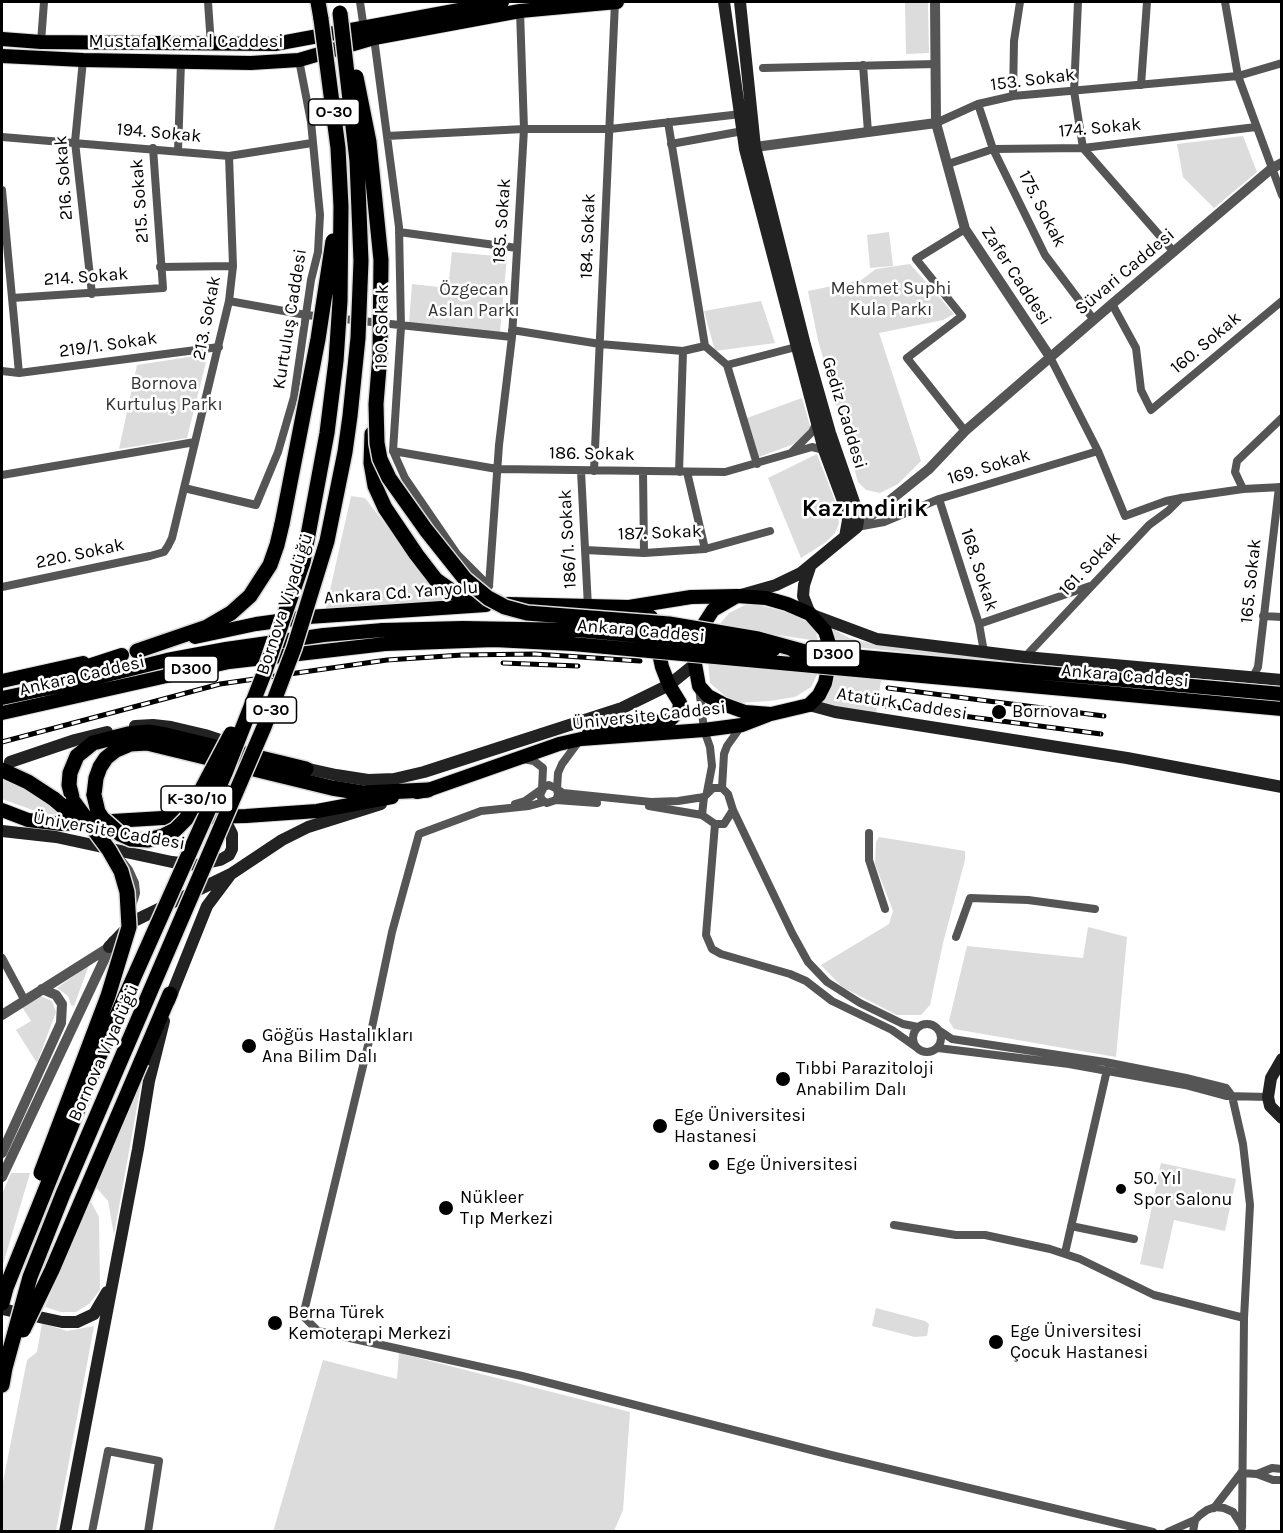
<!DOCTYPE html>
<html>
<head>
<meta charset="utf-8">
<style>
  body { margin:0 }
  #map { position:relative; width:1283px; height:1533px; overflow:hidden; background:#fff; font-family:Karla,sans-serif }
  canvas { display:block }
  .frame { position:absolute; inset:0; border:3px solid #000; pointer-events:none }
</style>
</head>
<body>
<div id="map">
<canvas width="1283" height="1533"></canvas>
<div class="frame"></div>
</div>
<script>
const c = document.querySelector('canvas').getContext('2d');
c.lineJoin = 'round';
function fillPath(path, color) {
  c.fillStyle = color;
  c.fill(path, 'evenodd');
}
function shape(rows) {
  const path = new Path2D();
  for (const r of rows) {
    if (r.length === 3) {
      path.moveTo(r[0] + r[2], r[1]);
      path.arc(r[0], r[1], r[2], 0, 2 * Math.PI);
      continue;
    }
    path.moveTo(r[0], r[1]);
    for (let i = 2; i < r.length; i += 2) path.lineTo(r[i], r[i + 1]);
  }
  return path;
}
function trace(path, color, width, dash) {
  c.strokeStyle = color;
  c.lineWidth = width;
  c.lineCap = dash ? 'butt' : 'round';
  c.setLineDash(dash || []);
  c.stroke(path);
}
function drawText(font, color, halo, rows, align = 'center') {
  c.font = font + ' Karla,sans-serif';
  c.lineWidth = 5;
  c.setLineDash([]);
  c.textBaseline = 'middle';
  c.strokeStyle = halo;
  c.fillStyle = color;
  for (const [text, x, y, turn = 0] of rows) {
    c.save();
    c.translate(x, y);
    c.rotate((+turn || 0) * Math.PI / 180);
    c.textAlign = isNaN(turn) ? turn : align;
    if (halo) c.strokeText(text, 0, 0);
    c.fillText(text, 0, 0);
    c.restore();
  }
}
fillPath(shape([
  [905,2,928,2,929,53,906,54],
  [1243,136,1257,172,1214,208,1183,177,1177,144],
  [889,232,893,266,870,268,867,235],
  [452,252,507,257,500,332,409,323,412,284,448,288],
  [910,264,954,314,943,320,879,333,921,461,898,484,880,493,866,490,858,482,818,340,808,291,861,280,876,269],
  [761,301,775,343,715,351,704,311],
  [208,354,187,438,119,449,137,365],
  [802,398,811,429,794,444,759,457,747,418],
  [817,454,837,506,839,523,835,533,826,542,801,558,768,478],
  [351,496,365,498,433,586,458,602,326,608],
  [745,605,759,605,793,614,807,622,816,632,818,641,718,626,729,613],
  [830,627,849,638,873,644,1115,669,1115,674,835,645],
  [708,662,818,673,811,687,795,697,770,701,739,703,725,696,710,683],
  [834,675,881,680,876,714,821,703,830,686],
  [2,773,48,797,59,815,41,813,2,799],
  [879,837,965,851,965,860,943,943,930,1005,921,1015,897,1015,842,987,821,965,889,924,893,911,875,864,876,842],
  [1088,927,1127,937,1116,1057,954,1029,949,1021,967,946,1083,958],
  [89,965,74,1006,71,1005,68,996,57,988],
  [40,996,52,1001,56,1012,37,1063,16,1030,31,1021,22,1007],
  [144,1068,114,1235,108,1201,94,1185],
  [1161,1163,1236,1179,1225,1231,1174,1220,1163,1269,1140,1264],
  [11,1173,30,1173,2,1268,2,1194],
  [90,1200,99,1217,100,1290,89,1304,76,1312,61,1312,45,1307],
  [876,1308,925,1321,929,1324,927,1336,915,1337,872,1326],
  [42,1323,67,1331,94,1326,56,1531,2,1532,3,1482,27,1360,37,1352],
  [399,1353,630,1412,623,1510,614,1531,273,1532,323,1360,397,1379]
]), '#dcdcdc');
const primary = shape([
  [2,39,41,42,275,44,502,2],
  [2,56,83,60,251,63,299,60,374,38,520,11,617,2],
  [508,604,629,607,691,597,737,596,766,598,787,604,810,614,825,631,830,647,830,659,825,683,819,695,809,705,771,714,745,712,723,704,708,696,699,686,695,664,698,644,704,624,713,610,737,596],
  [195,637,256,624,308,617,486,605],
  [2,681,83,663],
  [588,735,600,729,624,724,669,721,679,711,680,703,669,685,662,667,651,617,643,612,630,607],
  [417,792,428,790,559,744,581,739,704,730,742,725,768,715],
  [2,810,28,820,62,824,163,818,246,816,317,811,392,797]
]);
const trunk = shape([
  [36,683,122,655],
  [2,698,83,681,167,660,226,649,324,635,383,630],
  [2,713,229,662,385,644]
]);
const motorway = shape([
  [318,2,321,19],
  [372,434,371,463,375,486,385,508,416,554,436,580,456,594,467,598,497,602],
  [137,651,207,627,231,613,250,596,270,565,277,545,282,524],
  [2,770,28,782,54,799],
  [94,795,96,778,100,767,106,758,116,750,130,744,147,743,332,788,363,793,428,790],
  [73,801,69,785,70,773,77,756,93,743,128,734,148,732,166,735,306,769],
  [141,1062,170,994],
  [2,1303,6,1288],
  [2,1385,5,1368]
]);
trace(primary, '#dbdbdb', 16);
trace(trunk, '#dbdbdb', 16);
trace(motorway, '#dbdbdb', 18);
trace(shape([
  [208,2,211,45],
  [360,2,364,29],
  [1078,2,1074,91,1083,148,1174,252],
  [1225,2,1238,76,1282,195],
  [374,38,399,227,401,327,393,451,405,478,457,554,489,586],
  [41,42,44,2],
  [83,60,75,142,92,294],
  [863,65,868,132],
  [763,68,936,64],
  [1141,85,1147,2],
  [1013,96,1014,41,1020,2],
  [978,104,993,149,1045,255,1094,320],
  [668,122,705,346,727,365,757,464],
  [936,123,978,104,1013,96,1238,76,1282,63],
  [387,136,524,129,610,129,741,114],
  [2,137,229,156,312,143],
  [671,144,743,131],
  [178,151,181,62],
  [948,164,993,149,1083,148,1256,127],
  [2,190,19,373],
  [399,232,517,248],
  [160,267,233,266],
  [12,298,163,288,153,148],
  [229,301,306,315,512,337],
  [1112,304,1136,348,1141,390,1151,410,1282,301],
  [512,330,600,344,683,351,705,346],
  [1050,357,1098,451,1125,516,1166,501,1181,498,1243,489,1282,487],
  [727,365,796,347],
  [2,371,19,373,219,347],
  [965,431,907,358,962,316,916,259,965,229],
  [393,451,497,469,725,472,812,447,824,450],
  [791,453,812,432,817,422],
  [581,471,588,607],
  [594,471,615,2],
  [643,471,644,553],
  [679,472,683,351],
  [687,472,705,549],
  [2,475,195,442],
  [184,488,256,505,278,452,294,397,311,280,318,252,320,215,311,122,299,60],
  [1243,489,1235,472,1237,461,1282,418],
  [939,499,979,624,984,652],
  [857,527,884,522,939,499,1098,451],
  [585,550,644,553,705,549,770,531],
  [489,586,499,445,512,337,524,129,520,11],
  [2,587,150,556,164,552,168,546,172,538,229,301,233,266,229,156],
  [1263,616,1282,617],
  [979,624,1090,586],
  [1025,657,1149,525,1168,511,1181,498],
  [1253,677,1258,667,1279,487],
  [699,687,704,730,710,747,712,766,707,792],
  [579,741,562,764,558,773,557,789,563,793,651,802,678,801,704,797],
  [722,788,713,788,704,797,702,815,715,824,724,824,733,810,728,794,722,788,724,754,727,746,742,725],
  [556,800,558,795,557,789,549,785,544,787,540,795,542,800,547,803,556,800,597,803],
  [544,802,529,806,481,811,419,834,392,932,370,1037,303,1316,318,1331,522,1376,831,1455,1153,1532],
  [515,804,525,801,542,789,543,768,534,761,523,759],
  [649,806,702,815],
  [733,810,792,933,808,962,827,982,860,1003,903,1024,918,1027],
  [715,824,706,935,712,949,721,954,790,974,806,981,832,1001,892,1030,916,1047],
  [869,833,869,860,885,909],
  [956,937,970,898,1028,900,1095,909],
  [2,958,24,999],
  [927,1038,14],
  [940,1031,952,1039,1105,1062,1186,1078,1226,1088,1232,1096,1243,1144,1250,1205,1244,1318,1242,1527],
  [938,1048,1069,1064,1185,1085,1226,1096,1268,1097],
  [894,1225,956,1235,985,1235,1050,1249,1080,1259,1154,1295,1244,1318],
  [1071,1226,1134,1239],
  [1065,1253,1107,1070],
  [1241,1473,1257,1474,1273,1480,1282,1480],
  [1257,1474,1272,1468,1282,1469],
  [1214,1508,1241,1473],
  [92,1532,108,1451,159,1461,148,1532],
  [1168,1532,1195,1520],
  [1193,1532,1195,1520,1200,1515,1207,1510,1215,1507,1224,1508,1233,1512,1242,1526]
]), '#555', 8);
trace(shape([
  [935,2,936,123,965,229,1050,357],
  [755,147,936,123],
  [857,527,929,469,965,431,1112,304,1271,169,1282,163],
  [120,860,128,870,134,883,135,893,131,906],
  [2,1015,108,948],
  [2,1153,61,1023,62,1004,56,995,42,989],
  [2,1177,113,941]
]), '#555', 10);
trace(shape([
  [724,2,745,149,824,450,847,512,848,520,845,537],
  [740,2,755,147,805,345,830,433,856,508,858,521,857,527,801,573,776,585,741,595],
  [810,567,804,585,803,596,810,614,877,639,1025,657,1282,680],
  [809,705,835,712,1127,758,1282,787],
  [135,726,153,725,171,727,205,735,235,745],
  [10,762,75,740,107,732],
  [300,767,336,775,368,780,394,779,424,772,622,708,669,685,695,664],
  [2,831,56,837,172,862,197,865,220,860,229,855,232,849,232,834,228,826,216,818],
  [109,947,134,921,231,874,282,840,308,827,381,804],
  [169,1001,207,906,231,874],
  [1282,1059,1271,1078,1268,1097,1270,1106,1282,1118],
  [2,1309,62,1322,77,1322,94,1314,107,1292],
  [65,1532,138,1149,149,1081,164,1021]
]), '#222', 12);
trace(primary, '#000', 14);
trace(trunk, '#000', 14);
trace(motorway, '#000', 15);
const rail = shape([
  [503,663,578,666],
  [888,688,1104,716],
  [886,706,1101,734],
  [2,742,220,684,387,660,462,655,535,654,640,661]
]);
trace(rail, '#000', 5);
trace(rail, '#fff', 3, [9]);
const trunkBridge = shape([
  [383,630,463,628,578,630,774,649],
  [385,644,494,640,573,644,1282,709],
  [794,651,1282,694]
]);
const motorwayBridge = shape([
  [356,77,369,142,381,260,380,355,376,404,377,443,380,459,389,478,426,530,465,579,488,598,505,607,527,613,669,624,758,639,805,652],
  [282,524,318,339,333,241],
  [94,795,98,812,102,818,120,834,131,839,148,840,163,836,175,830,186,819,231,734],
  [54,799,82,823],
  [41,1173,108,996,129,927,127,892,121,871,109,850,73,801],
  [6,1288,105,1042,225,773,265,671,303,562,327,433,336,361,340,301,341,206,338,148,321,19],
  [23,1330,52,1270,141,1062],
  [5,1368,30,1277,63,1194,264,727,294,648,327,541,345,452,350,416,358,338,361,261,357,161,340,13]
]);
trace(trunkBridge, '#dbdbdb', 16, []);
trace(motorwayBridge, '#dbdbdb', 18, []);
trace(trunkBridge, '#000', 14);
trace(motorwayBridge, '#000', 15);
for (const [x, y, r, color] of [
  [999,712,8,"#000"],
  [249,1046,8,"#000"],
  [783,1079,8,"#000"],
  [660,1126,8,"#000"],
  [714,1165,6,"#000"],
  [1121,1189,6,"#000"],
  [446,1208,8,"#000"],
  [275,1323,8,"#000"],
  [996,1342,8,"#000"]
]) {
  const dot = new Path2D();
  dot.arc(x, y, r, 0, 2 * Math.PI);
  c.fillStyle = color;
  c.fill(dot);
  trace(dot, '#fff', 2);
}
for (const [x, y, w] of [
  [334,112,51],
  [833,654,54],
  [191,669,54],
  [271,710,51],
  [197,799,72]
]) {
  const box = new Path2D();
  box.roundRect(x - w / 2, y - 13, w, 26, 4.5);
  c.fillStyle = '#fff';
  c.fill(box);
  trace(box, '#000', 1.5);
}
drawText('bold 16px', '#000', null, [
  ["O-30",334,112],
  ["D300",833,654],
  ["D300",191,669],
  ["O-30",271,710],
  ["K-30/10",197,799]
]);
drawText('18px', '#000', '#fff', [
  ["Mustafa Kemal Caddesi",186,42],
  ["153. Sokak",1033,80,-7],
  ["174. Sokak",1100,128,-5],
  ["194. Sokak",159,133,5],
  ["216. Sokak",64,178,-94],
  ["215. Sokak",140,201,-94],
  ["175. Sokak",1042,209,63],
  ["185. Sokak",502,221,-86],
  ["184. Sokak",588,236,-88],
  ["Süvari Caddesi",1125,272,-40],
  ["Zafer Caddesi",1016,276,57],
  ["214. Sokak",86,277,-4],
  ["213. Sokak",207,318,-79],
  ["Kurtuluş Caddesi",290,319,-81],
  ["190. Sokak",382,327,-89],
  ["160. Sokak",1206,343,-40],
  ["219/1. Sokak",108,345,-8],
  ["Gediz Caddesi",844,413,73],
  ["186. Sokak",592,454,1],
  ["169. Sokak",989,467,-17],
  ["187. Sokak",660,533,-2],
  ["186/1. Sokak",568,539,-93],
  ["220. Sokak",80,554,-12],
  ["161. Sokak",1090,564,-47],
  ["168. Sokak",979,570,72],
  ["165. Sokak",1251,581,-84],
  ["Ankara Cd. Yanyolu",401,593,-4],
  ["Bornova Viyadüğü",285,604,-72],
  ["Ankara Caddesi",641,631,5],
  ["Ankara Caddesi",82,676,-13],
  ["Ankara Caddesi",1125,676,5],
  ["Atatürk Caddesi",902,704,9],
  ["Üniversite Caddesi",649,716,-6],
  ["Üniversite Caddesi",109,831,10],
  ["Bornova Viyadüğü",104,1053,-66]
]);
drawText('18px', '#333', '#fff', [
  ["Mehmet Suphi",891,289],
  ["Kula Parkı",891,310],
  ["Özgecan",474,290],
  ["Aslan Parkı",474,311],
  ["Bornova",164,384],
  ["Kurtuluş Parkı",164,405]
]);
drawText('18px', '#000', '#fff', [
  ["Bornova",1012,712],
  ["Göğüs Hastalıkları",262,1036],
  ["Ana Bilim Dalı",262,1057],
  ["Tıbbi Parazitoloji",796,1069],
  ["Anabilim Dalı",796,1090],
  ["Ege Üniversitesi",674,1116],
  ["Hastanesi",674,1137],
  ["Ege Üniversitesi",726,1165],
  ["50. Yıl",1133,1179],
  ["Spor Salonu",1133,1200],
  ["Nükleer",460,1198],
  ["Tıp Merkezi",460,1219],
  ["Berna Türek",288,1313],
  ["Kemoterapi Merkezi",288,1334],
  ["Ege Üniversitesi",1010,1332],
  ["Çocuk Hastanesi",1010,1353]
], 'left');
drawText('bold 24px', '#000', '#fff', [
  ["Kazımdirik",865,509]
]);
</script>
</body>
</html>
